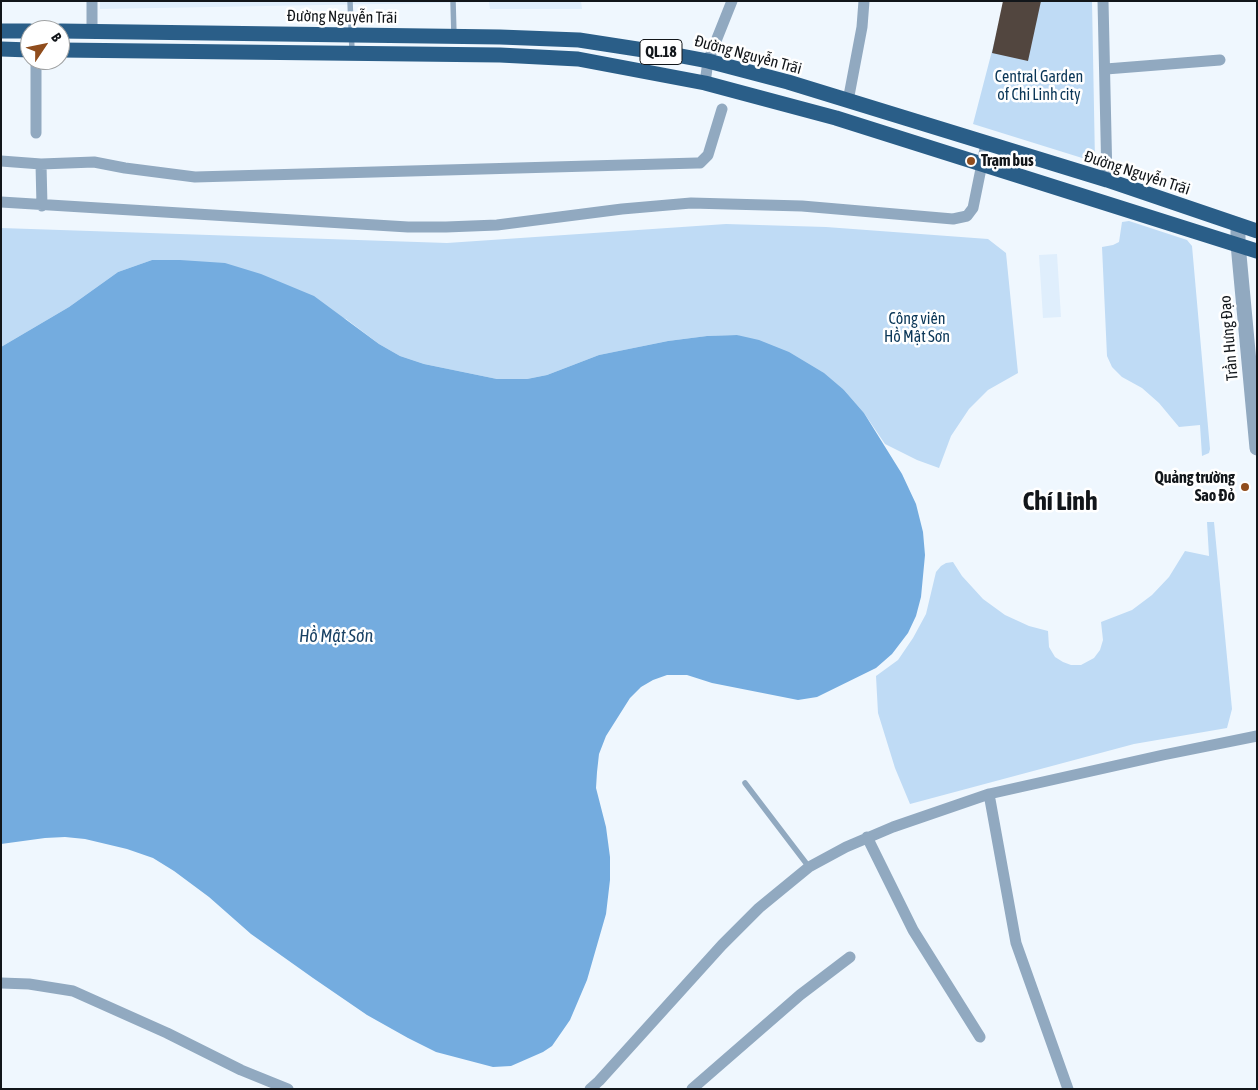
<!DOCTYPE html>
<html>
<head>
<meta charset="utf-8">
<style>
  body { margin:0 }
  #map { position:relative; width:1258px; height:1090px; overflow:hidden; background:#eff7fe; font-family:"Asap Condensed",sans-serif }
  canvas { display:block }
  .frame { position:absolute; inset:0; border:2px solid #12161a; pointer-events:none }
  .north { position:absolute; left:20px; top:20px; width:50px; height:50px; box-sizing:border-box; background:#fff; border:1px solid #a0a2a3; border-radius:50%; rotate:56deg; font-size:14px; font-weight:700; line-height:20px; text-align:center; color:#12161a }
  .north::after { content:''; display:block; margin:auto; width:18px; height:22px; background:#904d1d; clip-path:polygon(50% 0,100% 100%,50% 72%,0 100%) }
</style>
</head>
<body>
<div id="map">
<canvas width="1258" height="1090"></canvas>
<div class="frame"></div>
<div class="north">B</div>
</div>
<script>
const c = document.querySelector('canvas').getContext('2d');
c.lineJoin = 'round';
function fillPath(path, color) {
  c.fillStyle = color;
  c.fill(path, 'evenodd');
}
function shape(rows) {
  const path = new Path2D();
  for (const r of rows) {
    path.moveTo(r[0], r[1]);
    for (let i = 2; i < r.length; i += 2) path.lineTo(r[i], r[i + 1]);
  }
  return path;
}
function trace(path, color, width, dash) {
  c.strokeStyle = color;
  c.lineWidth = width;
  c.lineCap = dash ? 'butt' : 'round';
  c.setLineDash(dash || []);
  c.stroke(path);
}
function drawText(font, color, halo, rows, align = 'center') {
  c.font = font + ' "Asap Condensed",sans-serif';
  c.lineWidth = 5;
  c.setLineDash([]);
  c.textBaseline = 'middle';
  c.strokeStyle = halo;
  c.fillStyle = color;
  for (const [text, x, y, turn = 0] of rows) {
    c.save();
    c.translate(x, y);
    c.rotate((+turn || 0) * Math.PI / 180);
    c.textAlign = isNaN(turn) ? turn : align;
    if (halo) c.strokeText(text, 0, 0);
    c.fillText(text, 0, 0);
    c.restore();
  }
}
fillPath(shape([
  [100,1,581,1,582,9,490,9,489,2,100,9],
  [1057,254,1061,317,1043,318,1039,255]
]), '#dfeefc');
fillPath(shape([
  [1005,1,1092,1,1095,162,973,124],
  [1129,221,1187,240,1192,246,1210,449,1209,453,1202,456,1200,425,1179,427,1159,403,1142,388,1122,377,1112,367,1107,356,1102,247,1113,245,1119,242,1122,222],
  [726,224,826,227,988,239,1006,253,1018,373,988,390,969,409,951,436,939,468,917,460,885,444,864,413,844,390,737,335,707,336,668,341,599,355,547,375,527,379,497,379,424,364,400,356,379,344,346,319,152,260,118,272,69,307,1,347,1,228,447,243],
  [1207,522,1214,522,1232,709,1227,728,1134,744,910,804,895,768,878,713,876,676,898,660,913,638,926,614,936,572,941,566,946,563,953,562,962,576,983,599,1005,615,1029,626,1048,631,1049,647,1055,657,1063,662,1071,665,1081,665,1094,658,1100,650,1103,640,1101,622,1132,610,1152,595,1169,577,1185,551,1209,556]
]), '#bfdbf5');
fillPath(shape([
  [152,260,180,260,225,263,261,274,314,296,379,344,400,356,424,364,497,379,527,379,547,375,599,355,668,341,707,336,737,335,759,340,789,352,824,373,844,390,864,413,902,474,916,504,923,532,925,555,921,597,916,616,908,633,892,654,876,668,817,697,798,700,712,683,687,675,667,675,653,680,641,687,630,698,606,736,599,754,597,772,596,788,606,827,610,857,610,880,606,914,587,980,570,1020,552,1046,543,1052,511,1066,493,1067,436,1052,408,1038,367,1015,313,978,251,934,209,897,174,871,153,858,127,849,85,839,65,837,45,838,1,844,1,347,69,307,118,272]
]), '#74acdf');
fillPath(shape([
  [1003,1,1041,1,1028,61,992,53]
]), '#52463f');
trace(shape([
  [350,1,352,51],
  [453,1,454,36],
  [745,783,809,867]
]), '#91a9c0', 5.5);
trace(shape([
  [92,1,92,32],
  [1103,1,1107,180],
  [1106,69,1220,60],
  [705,83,708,61,732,1],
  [848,101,862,27,864,1],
  [36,133,36,60],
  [1,161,41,164,94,162,125,168,195,177,697,163,700,163,708,155,722,109],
  [41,164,42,206],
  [1,202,408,227,446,227,497,225,622,209,691,203,802,206,953,219,967,216,973,208,986,144],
  [989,794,1016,943,1068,1089],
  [867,837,913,930,980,1037],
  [1,983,29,984,73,991,167,1033,241,1070,288,1089],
  [590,1089,599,1081,722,945,759,908,809,867,846,847,893,827,989,794,1163,755,1257,736],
  [692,1089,800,995,850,957]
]), '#91a9c0', 11);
trace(shape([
  [1238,225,1238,244,1257,448]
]), '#91a9c0', 15);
trace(shape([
  [1,31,30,31],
  [60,31,500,37,579,40,676,55,708,61,788,82,1107,180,1257,231],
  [1,49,30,50],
  [60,50,500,55,578,59,705,83,836,118,1257,251]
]), '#2a5e88', 15);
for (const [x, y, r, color] of [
  [971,161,5,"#904d1d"],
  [1245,487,5,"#904d1d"]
]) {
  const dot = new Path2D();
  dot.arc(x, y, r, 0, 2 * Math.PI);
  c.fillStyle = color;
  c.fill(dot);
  trace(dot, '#fff', 2);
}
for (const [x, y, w] of [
  [661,52,42]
]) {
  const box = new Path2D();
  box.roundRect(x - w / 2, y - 12.5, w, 25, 4);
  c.fillStyle = '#fff';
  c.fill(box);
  trace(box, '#12161a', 1);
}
drawText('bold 15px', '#12161a', null, [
  ["QL.18",661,52]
]);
drawText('16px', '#12161a', '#fff', [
  ["Đường Nguyễn Trãi",342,17,1],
  ["Đường Nguyễn Trãi",748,55,15],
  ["Đường Nguyễn Trãi",1137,173,18],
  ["Trần Hưng Đạo",1229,338,-95]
]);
drawText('16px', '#0a3657', '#fff', [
  ["Central Garden",1039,77],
  ["of Chi Linh city",1039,95],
  ["Công viên",917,319],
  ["Hồ Mật Sơn",917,337]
]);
drawText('bold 16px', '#12161a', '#fff', [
  ["Trạm bus",981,161],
  ["Quảng trường",1235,478,"right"],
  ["Sao Đỏ",1235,496,"right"]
], 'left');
drawText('italic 18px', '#184164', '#fff', [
  ["Hồ Mật Sơn",336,636]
]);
drawText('bold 26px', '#12161a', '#fff', [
  ["Chí Linh",1060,502]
]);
</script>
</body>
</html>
